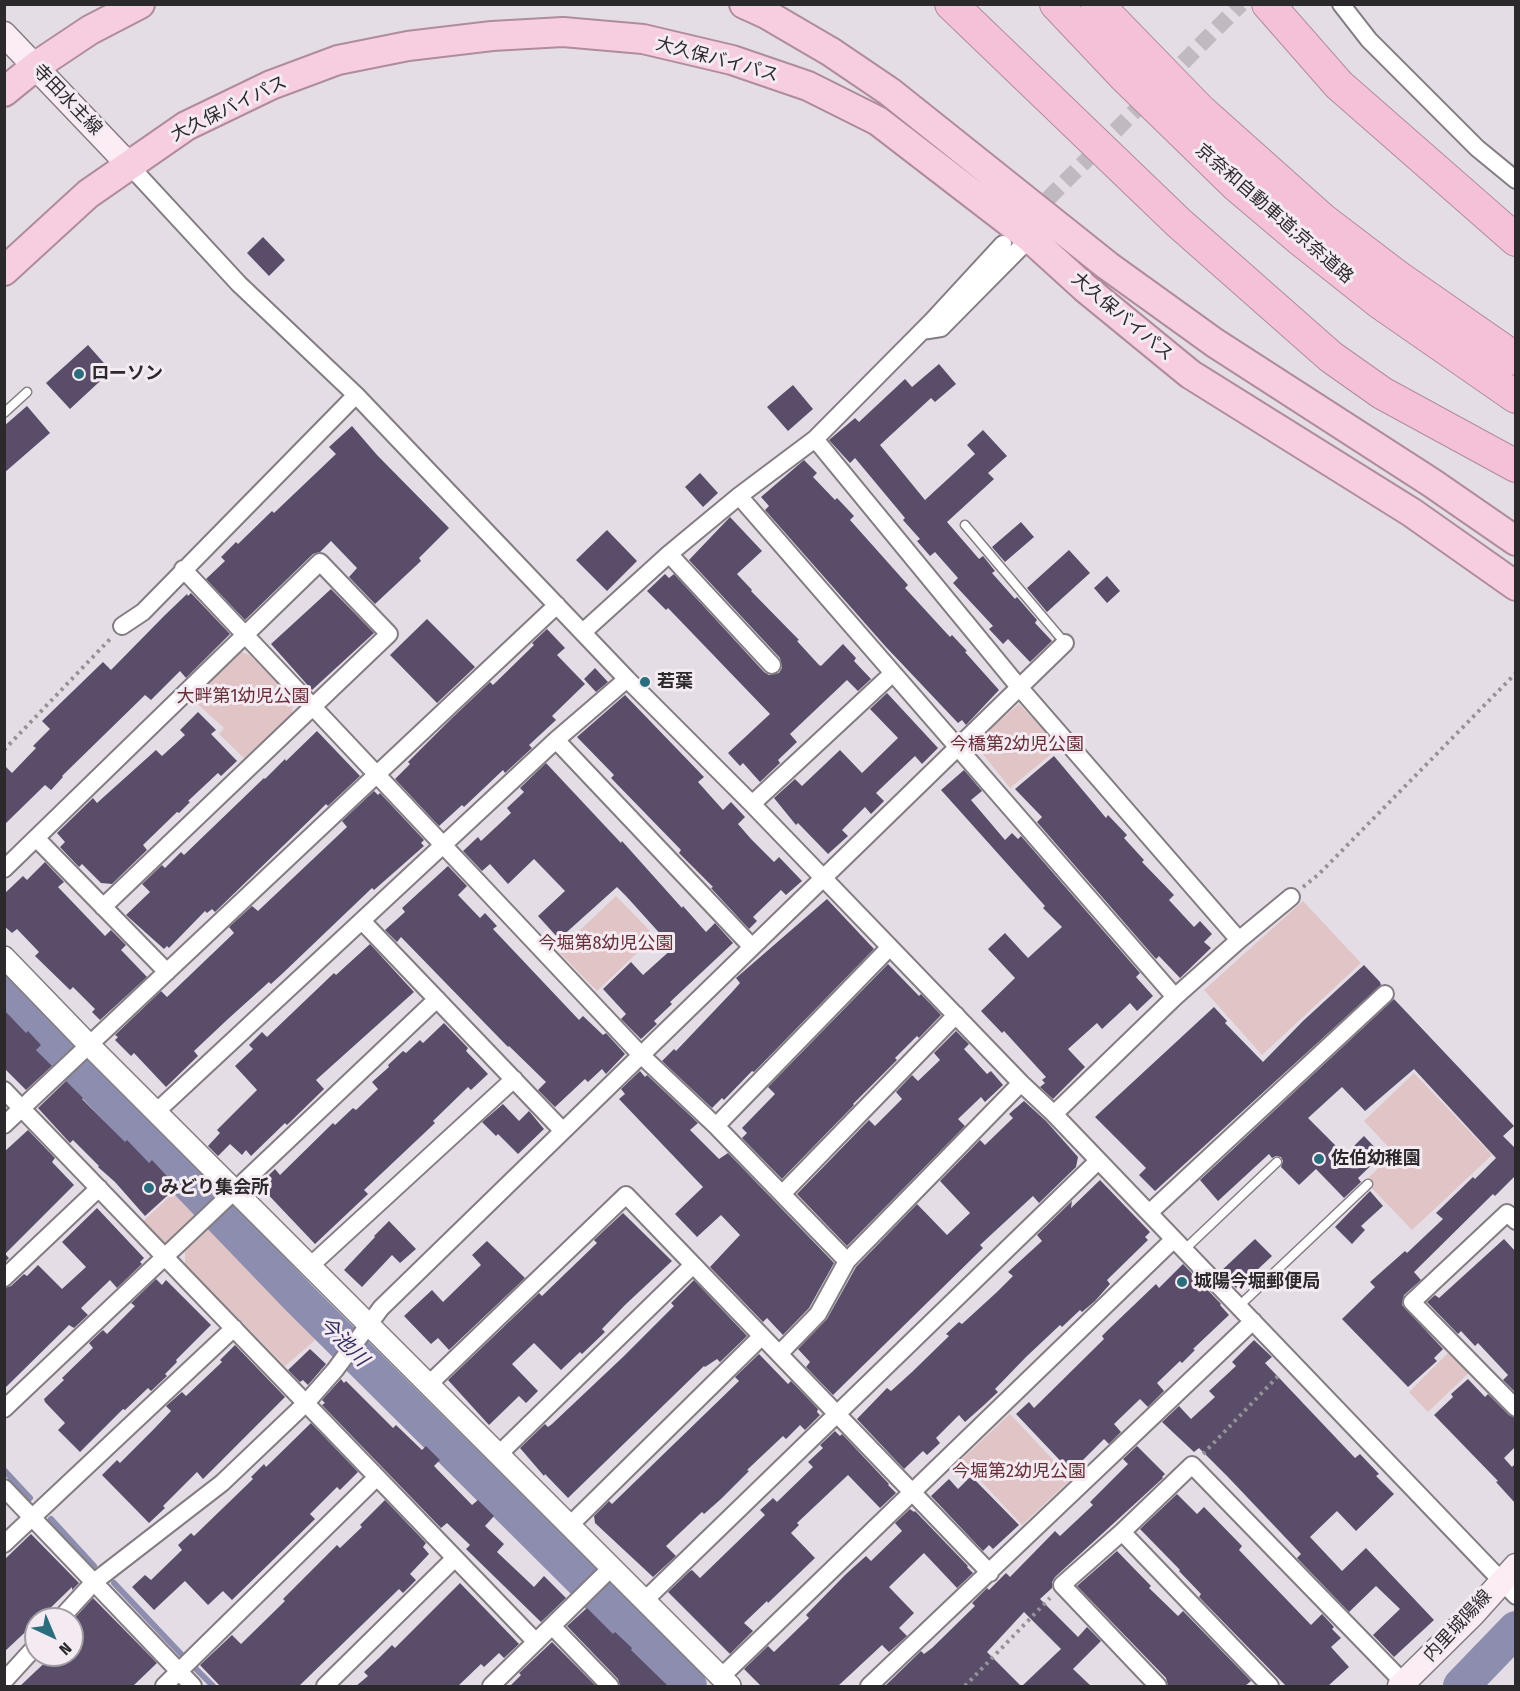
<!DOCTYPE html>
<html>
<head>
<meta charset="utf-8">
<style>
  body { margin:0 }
  #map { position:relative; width:1520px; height:1691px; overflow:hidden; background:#e5dde5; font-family:"Fira Sans Condensed",sans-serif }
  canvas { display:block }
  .frame { position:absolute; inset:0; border:6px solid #2c292c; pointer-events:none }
  .north { position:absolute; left:24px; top:1607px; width:60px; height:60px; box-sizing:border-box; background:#f3eaf2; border:2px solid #a39da3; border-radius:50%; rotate:136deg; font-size:16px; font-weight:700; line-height:24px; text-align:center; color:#2c292c }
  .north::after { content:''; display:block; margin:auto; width:21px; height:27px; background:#2a6e7e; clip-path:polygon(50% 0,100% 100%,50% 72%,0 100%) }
</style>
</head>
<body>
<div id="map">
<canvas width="1520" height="1691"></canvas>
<div class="frame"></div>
<div class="north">N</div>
</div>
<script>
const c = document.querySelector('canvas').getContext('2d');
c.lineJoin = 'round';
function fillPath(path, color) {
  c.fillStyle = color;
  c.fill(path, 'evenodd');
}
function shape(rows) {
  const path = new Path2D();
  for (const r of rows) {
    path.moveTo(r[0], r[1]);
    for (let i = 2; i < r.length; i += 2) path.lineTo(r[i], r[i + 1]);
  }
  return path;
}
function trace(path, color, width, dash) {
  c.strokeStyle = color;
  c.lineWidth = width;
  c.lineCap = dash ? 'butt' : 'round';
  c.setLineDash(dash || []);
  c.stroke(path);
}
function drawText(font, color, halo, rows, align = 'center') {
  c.font = font + ' "Fira Sans Condensed","Noto Sans JP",sans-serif';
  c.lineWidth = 6;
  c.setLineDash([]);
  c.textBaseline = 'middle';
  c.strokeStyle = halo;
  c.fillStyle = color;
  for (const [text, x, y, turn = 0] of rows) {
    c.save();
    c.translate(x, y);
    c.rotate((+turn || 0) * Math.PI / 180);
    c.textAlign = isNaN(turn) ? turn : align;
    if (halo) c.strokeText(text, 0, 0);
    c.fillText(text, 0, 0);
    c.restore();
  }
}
fillPath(shape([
  [238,651,250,655,293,699,292,714,244,758,219,734,224,728,191,698],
  [1019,704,1060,747,1010,788,974,743],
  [616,896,655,936,597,991,558,951],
  [1303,901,1361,963,1262,1055,1204,990],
  [1414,1073,1492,1155,1412,1230,1365,1181,1394,1153,1364,1121],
  [181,1186,203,1212,171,1243,158,1241,140,1224],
  [213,1225,221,1230,321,1335,285,1366,185,1264,185,1251],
  [1450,1351,1470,1372,1428,1412,1409,1392],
  [1010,1414,1071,1479,1022,1525,961,1460]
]), '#e1c4c6');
trace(shape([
  [4,1470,30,1498],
  [51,1519,94,1566],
  [114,1583,181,1654],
  [196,1669,213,1686]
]), '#8c8daf', 6);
trace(shape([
  [4,991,299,1298,689,1686],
  [1461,1686,1516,1629]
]), '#8c8daf', 36);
fillPath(shape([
  [263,237,285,260,269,276,247,253],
  [88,345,111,371,70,409,46,383],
  [939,364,956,384,935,402,931,398,880,445,925,500,975,454,967,445,983,430,1007,456,988,473,994,479,947,522,979,559,983,556,995,571,992,573,1015,599,1017,597,1037,620,1035,623,1052,641,1030,662,1008,639,1003,644,989,629,993,626,953,583,958,578,935,552,930,556,917,541,920,539,903,520,905,518,855,458,850,463,829,440,855,418,859,422,905,379,912,387],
  [793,385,813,409,788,431,767,407],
  [27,406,50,433,4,473,4,426],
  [352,426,377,455,449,528,419,558,421,561,375,604,349,577,357,568,331,541,320,552,313,554,245,620,206,579,225,561,221,557,236,542,238,544,272,511,274,513,336,454,329,447],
  [804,460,817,473,813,477,835,500,837,498,854,516,850,520,908,585,905,588,950,637,952,635,967,651,965,652,999,690,966,725,962,720,958,723,886,647,765,510,769,506,761,497],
  [700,473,718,493,703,507,685,487],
  [730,517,762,551,737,574,752,590,751,591,799,640,797,641,819,665,821,666,843,644,856,658,854,661,871,679,858,691,847,680,790,734,797,742,778,760,780,763,760,782,743,763,740,766,728,753,770,714,668,608,666,610,647,591,665,574,669,578,674,574,764,672,769,675,779,673,782,668,780,658,689,560],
  [1021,522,1034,537,1005,562,992,547],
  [607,530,637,561,607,591,576,560],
  [1069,550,1090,573,1047,612,1027,588],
  [1107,576,1120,591,1107,603,1094,588],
  [331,589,374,633,312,690,271,644],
  [191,593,230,634,186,678,180,671,151,700,145,695,62,776,63,777,51,790,45,785,4,825,4,765,12,773,36,748,33,746,50,729,42,721,103,662,111,670,165,615,187,594,188,596],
  [427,619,475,667,437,703,390,655],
  [547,629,565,648,557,655,585,684,552,716,556,720,529,745,532,748,505,773,503,770,464,807,462,805,439,826,395,779,410,764,408,762,452,718,490,682,493,685,534,645,532,643],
  [595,668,608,682,596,692,584,679],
  [887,693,938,748,922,764,915,756,876,793,884,801,871,814,865,807,842,830,848,836,828,854,798,823,796,825,774,798,795,779,802,786,840,750,862,773,898,738,870,709],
  [625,695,704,777,698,782,723,810,731,802,745,817,738,824,751,839,774,862,779,857,802,881,786,895,781,890,753,917,757,921,749,929,711,888,713,887,679,853,681,850,611,778,614,775,577,737],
  [198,712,216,730,211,734,237,761,221,776,218,773,188,801,190,802,179,813,177,812,143,845,147,850,112,884,101,883,82,864,79,867,60,847,65,842,57,833,93,798,97,803,156,750,162,756,185,735,180,730],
  [317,731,360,776,328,806,326,804,318,812,215,912,212,909,207,913,205,911,169,948,167,946,164,949,126,915,150,892,142,884,162,865,165,868,181,852,184,855,264,778,265,779,285,759,286,761],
  [1054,756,1106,818,1108,815,1127,835,1124,838,1144,860,1142,862,1174,895,1169,900,1194,927,1200,921,1212,934,1204,942,1211,948,1180,978,1159,956,1156,959,1037,822,1042,817,1015,789],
  [546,763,621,843,622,841,682,908,683,906,706,932,715,923,733,943,670,1002,672,1004,654,1021,657,1024,641,1039,621,1019,626,1014,603,989,631,962,643,975,673,948,626,896,617,887,559,939,538,916,565,891,534,859,508,884,490,864,482,871,463,851,478,837,481,841,511,813,507,808,524,792,520,788],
  [964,770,982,791,971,800,1005,840,1012,833,1018,839,1021,836,1140,973,1136,977,1153,996,1137,1011,1130,1003,1102,1029,1097,1023,1068,1049,1085,1067,1053,1099,1040,1087,1045,1083,1042,1080,1046,1077,1004,1031,1002,1033,981,1011,1015,978,988,949,1005,933,1028,958,1062,927,1043,908,1045,906,941,790],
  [374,791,378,795,380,793,424,840,421,843,424,846,374,890,372,888,283,973,271,984,269,982,228,1019,194,1051,198,1056,166,1087,134,1053,131,1056,115,1040,118,1037,115,1035,161,991,167,997,188,977,234,933,229,927,252,906,258,911,347,827,342,821],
  [45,862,64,882,58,887,105,936,111,930,126,945,121,950,124,953,147,977,100,1020,92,1012,95,1009,73,987,70,990,35,956,39,952,17,929,12,933,4,926,4,894,23,876,27,880],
  [448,866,467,886,458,895,480,918,485,913,497,926,493,929,579,1020,583,1016,603,1035,606,1033,625,1054,606,1074,602,1069,588,1082,585,1079,555,1107,538,1090,546,1082,509,1046,508,1047,401,937,397,942,385,930,405,912,402,908],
  [827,899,874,949,754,1072,752,1071,724,1100,722,1098,712,1108,662,1061,674,1049,676,1051,733,991,740,983,736,978],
  [370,944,414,992,316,1080,324,1089,287,1125,285,1123,251,1156,246,1150,242,1155,230,1144,218,1156,208,1146,220,1133,217,1130,257,1090,235,1066,253,1049,249,1045,262,1032,267,1037,334,973,336,975],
  [888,964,919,996,921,994,941,1015,919,1038,917,1036,895,1058,897,1060,853,1104,854,1105,782,1179,742,1138,747,1133,742,1128,775,1094,768,1087],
  [1364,965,1380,982,1381,985,1155,1191,1139,1175,1146,1168,1095,1117,1214,1007,1227,1021,1225,1023,1263,1062,1303,1021],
  [1394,999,1514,1126,1503,1136,1515,1148,1515,1176,1495,1196,1493,1194,1414,1272,1421,1280,1404,1295,1402,1305,1443,1349,1434,1358,1437,1361,1408,1387,1342,1319,1375,1287,1370,1282,1405,1251,1407,1253,1443,1219,1436,1213,1473,1177,1475,1179,1496,1158,1414,1069,1365,1111,1342,1087,1308,1118,1345,1155,1364,1136,1382,1155,1358,1178,1361,1182,1344,1198,1316,1169,1299,1185,1281,1167,1283,1161,1281,1157,1276,1156,1272,1158,1269,1154,1218,1201,1200,1180],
  [4,1010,26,1033,28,1031,41,1045,36,1050,52,1066,26,1090,4,1068],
  [444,1023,468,1048,466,1051,488,1074,471,1090,468,1087,433,1121,435,1123,364,1190,368,1194,315,1244,259,1185,275,1169,280,1175,333,1123,335,1125,353,1108,356,1110,378,1089,372,1082,389,1067,388,1065,403,1051,406,1053,420,1040,423,1043],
  [956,1031,969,1044,964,1049,987,1074,991,1071,1003,1085,985,1102,981,1097,958,1119,965,1126,847,1246,797,1194,869,1120,875,1126,902,1099,896,1092,912,1075,918,1081,940,1060,934,1053],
  [640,1071,645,1077,647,1075,698,1123,690,1130,719,1159,728,1153,834,1263,809,1308,783,1335,767,1318,763,1322,710,1267,740,1235,721,1215,697,1237,675,1214,703,1187,619,1099,625,1094,621,1089],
  [66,1081,83,1098,82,1099,125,1142,127,1140,149,1163,152,1160,177,1187,145,1216,115,1182,98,1167,99,1166,73,1140,70,1143,38,1108],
  [1024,1101,1046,1121,1078,1157,1076,1167,1039,1203,1033,1196,980,1245,983,1248,833,1395,806,1367,810,1362,798,1349,827,1319,856,1267,917,1204,947,1235,970,1213,940,1181,980,1140,985,1145,1013,1118,1009,1114],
  [503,1104,519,1121,529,1111,544,1129,518,1154,498,1134,496,1136,482,1122],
  [28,1130,55,1158,52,1162,74,1185,5,1254,9,1258,4,1263,4,1152],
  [1100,1180,1150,1232,1145,1237,1148,1240,1107,1280,1110,1284,1095,1301,1082,1312,1080,1310,1062,1327,1060,1325,1026,1357,995,1389,998,1392,983,1406,965,1422,959,1415,936,1438,940,1443,927,1455,923,1451,904,1469,857,1419,887,1388,891,1391,912,1372,949,1336,946,1334,959,1322,962,1324,997,1292,1013,1276,1008,1272,1042,1241,1037,1235,1072,1201,1071,1208],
  [1370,1191,1383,1206,1361,1226,1365,1230,1352,1244,1335,1227],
  [97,1208,144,1258,140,1262,142,1264,117,1288,110,1280,81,1308,88,1315,74,1328,69,1325,4,1389,4,1288,11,1286,24,1274,27,1276,38,1265,62,1289,86,1267,62,1242],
  [623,1213,672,1261,625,1305,602,1329,605,1332,582,1354,580,1352,561,1370,534,1343,512,1364,538,1391,526,1403,519,1396,489,1425,448,1380,539,1293,542,1296,597,1243,594,1240],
  [389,1221,416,1249,400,1263,392,1255,362,1287,344,1270,375,1237,374,1236],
  [1255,1239,1272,1256,1237,1289,1220,1272],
  [1504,1239,1515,1251,1515,1392,1503,1380,1508,1375,1478,1343,1475,1346,1461,1331,1458,1334,1427,1302,1435,1295,1439,1298],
  [487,1241,525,1278,449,1350,438,1338,431,1344,404,1316,432,1290,443,1302,481,1265,472,1255],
  [1183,1264,1221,1304,1220,1305,1229,1315,1193,1349,1195,1350,1182,1363,1180,1361,1157,1383,1164,1391,1148,1407,1140,1399,1114,1424,1121,1432,1109,1444,1104,1439,1071,1472,1016,1414,1029,1402,1034,1408,1104,1339,1102,1336,1110,1328,1156,1284,1159,1288],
  [156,1279,162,1285,166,1280,211,1325,176,1360,177,1362,165,1374,167,1376,151,1391,148,1388,125,1410,123,1409,80,1452,58,1430,65,1423,45,1402,44,1399,64,1380,62,1378,93,1348,89,1343,103,1330,107,1334,135,1306,131,1303],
  [694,1280,747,1336,720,1362,717,1359,705,1367,704,1366,568,1498,545,1474,544,1476,520,1448,545,1424,548,1427,552,1424,623,1357,674,1306,671,1303],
  [1254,1340,1272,1357,1265,1363,1355,1458,1360,1454,1379,1474,1376,1476,1394,1494,1356,1531,1337,1511,1310,1537,1342,1571,1366,1548,1434,1620,1394,1657,1373,1635,1400,1609,1376,1586,1349,1612,1297,1558,1301,1554,1228,1477,1199,1448,1194,1452,1162,1422,1179,1406,1191,1419,1215,1397,1209,1391,1236,1366,1232,1362],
  [235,1345,285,1397,203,1479,197,1472,163,1506,165,1508,149,1523,102,1475,117,1460,120,1463,153,1430,171,1411,166,1406,182,1392,186,1396,222,1362,220,1360],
  [310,1349,326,1364,308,1385,303,1380,300,1382,288,1370],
  [759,1354,788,1384,791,1381,818,1409,817,1412,820,1415,805,1430,800,1425,786,1439,783,1436,747,1470,749,1471,721,1499,704,1514,702,1512,666,1546,676,1556,653,1577,595,1523,594,1516,609,1501,612,1504,739,1381,735,1377],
  [341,1379,344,1383,346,1381,393,1428,396,1425,422,1450,426,1446,440,1460,434,1466,472,1505,478,1500,494,1516,485,1526,504,1544,497,1552,534,1587,544,1576,566,1598,541,1622,466,1549,470,1545,447,1523,441,1528,322,1405,325,1403,322,1400],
  [1468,1379,1485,1397,1488,1394,1509,1415,1515,1418,1515,1447,1504,1458,1512,1467,1515,1464,1515,1503,1496,1482,1498,1481,1434,1415,1453,1397,1451,1394],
  [311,1423,358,1472,340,1490,337,1487,310,1514,315,1519,232,1600,223,1591,208,1605,185,1581,154,1610,132,1587,145,1575,151,1580,182,1550,178,1545,191,1533,194,1536,253,1479,251,1477,264,1464,266,1467],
  [835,1431,840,1436,842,1434,889,1484,888,1485,896,1493,880,1508,848,1475,797,1523,799,1525,791,1533,815,1558,768,1603,767,1601,744,1623,753,1631,730,1654,668,1592,690,1571,692,1570,700,1578,765,1515,760,1510,773,1498,777,1502,813,1467,808,1462,823,1448,820,1445],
  [1137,1446,1165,1474,1162,1477,1163,1478,1055,1577,1052,1582,1052,1588,1040,1599,1078,1637,1087,1627,1101,1641,1073,1669,1091,1686,1022,1686,1061,1649,1024,1612,987,1652,1021,1686,885,1686,921,1651,924,1654,932,1648,975,1606,972,1603,987,1588,989,1590,1006,1573,1010,1577,1055,1531,1060,1536,1093,1505,1090,1502,1128,1464,1123,1459],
  [971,1476,1019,1525,993,1549,989,1545,983,1551,931,1496,949,1479,958,1489],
  [1177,1494,1197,1514,1204,1507,1242,1546,1239,1550,1311,1625,1322,1614,1334,1627,1332,1629,1341,1638,1331,1647,1349,1667,1328,1686,1286,1686,1199,1597,1201,1594,1179,1571,1180,1570,1140,1529],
  [385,1500,426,1543,423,1547,429,1554,410,1574,416,1580,403,1593,399,1589,299,1686,220,1686,200,1665,232,1635,241,1644,285,1601,283,1599,337,1545,340,1548,362,1527,360,1525],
  [910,1509,914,1512,915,1511,968,1566,967,1567,973,1573,957,1588,924,1553,889,1587,914,1613,899,1628,907,1636,889,1652,882,1645,838,1686,761,1686,744,1669,768,1646,774,1652,809,1618,806,1615,845,1575,866,1556,871,1561,902,1531,895,1523],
  [31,1534,79,1583,72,1590,72,1587,39,1619,36,1619,36,1622,4,1652,4,1560],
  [1117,1551,1151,1586,1149,1588,1178,1616,1183,1611,1251,1681,1245,1686,1168,1686,1166,1678,1077,1586],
  [460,1583,519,1644,504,1658,499,1653,484,1667,481,1664,458,1686,356,1686,368,1676,364,1672,379,1658,392,1645,395,1648],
  [93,1598,157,1663,133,1686,20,1686,53,1655,72,1655,72,1621],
  [587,1608,613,1634,615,1632,632,1648,631,1650,668,1686,620,1686,618,1679,567,1626],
  [552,1642,596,1686,510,1686,521,1675,519,1673]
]), '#5a4d6a');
trace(shape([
  [1031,216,1241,4]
]), '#c0b9c0', 16, [16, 8]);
const service = shape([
  [4,413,27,392],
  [965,525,1065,643],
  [1184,1250,1277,1162],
  [1239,1306,1368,1184]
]);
const minor = shape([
  [1341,4,1369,40,1477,148,1516,180],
  [129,165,239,284,356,395,627,679,752,804,1021,1083,1054,1114,1516,1596],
  [922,331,941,328,1030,238],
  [815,439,1019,687,1239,940,1175,997,1054,1114],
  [739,496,1175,997],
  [669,554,772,665],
  [183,569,641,1055,716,1126,847,1261],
  [122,626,143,612,356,395],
  [583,632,669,554,739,496,815,439,932,321,1003,244],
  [556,740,752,947],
  [752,804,893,673],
  [36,838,167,972],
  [4,869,320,562,389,634,103,907],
  [362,921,563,1131],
  [1239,940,1291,897],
  [4,1090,536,1642],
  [156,1112,556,740,627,679],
  [4,1125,557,605],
  [716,1126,890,947],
  [782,1194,956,1015],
  [1149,1213,1385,994],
  [1516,1221,1507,1213,1412,1302,1516,1408],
  [309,1267,514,1079],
  [4,1278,99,1188],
  [779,1354,818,1314,847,1261,1021,1083],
  [428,1385,626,1195,990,1573],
  [4,1409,437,999],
  [498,1455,693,1265],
  [4,1488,193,1686],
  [569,1526,762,1336],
  [1122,1532,1270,1686],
  [4,1544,234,1328],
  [644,1601,1098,1161],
  [60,1619,94,1582,222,1483,306,1403,335,1370,381,1308,1065,643],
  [552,1626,610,1686],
  [721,1677,1173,1240],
  [4,1681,36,1646],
  [164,1686,377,1477],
  [325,1686,455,1558],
  [491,1686,611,1568],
  [869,1686,1253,1321],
  [1158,1686,1062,1585,1122,1532,1192,1465,1404,1683]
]);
const tertiary = shape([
  [4,957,89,1045,730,1686]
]);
const secondary = shape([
  [4,34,129,165],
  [1400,1686,1472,1615,1516,1566]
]);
const trunk = shape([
  [744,4,766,14,831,52,890,92,1108,266,1215,343,1432,483,1516,541],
  [4,92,36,66,90,30,140,4],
  [4,271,88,194,186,126,271,85,338,60,408,46,492,36,563,32,643,39,732,60,808,86,878,121,1030,238,1085,288,1190,374,1411,512,1516,586]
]);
const motorway = shape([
  [951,4,1179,223,1331,357,1382,393,1516,466],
  [1056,4,1125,77,1237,186,1302,241,1379,302,1516,397],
  [1097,4,1201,111,1322,219,1398,277,1516,359],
  [1268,4,1339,85,1516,240]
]);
trace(service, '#837c82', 11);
trace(minor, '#837c82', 20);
trace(tertiary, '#837c82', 24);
trace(secondary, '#837c82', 27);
trace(trunk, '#af8c9c', 32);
trace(motorway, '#af8c9c', 34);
trace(shape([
  [4,750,111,638],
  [1303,887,1319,874,1516,673],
  [1203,1454,1281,1373],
  [965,1686,1050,1598]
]), '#969196', 4, [3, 4.5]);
trace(service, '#fff', 8);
trace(minor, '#fff', 16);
trace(tertiary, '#fff', 21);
trace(secondary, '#fcecf4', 24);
trace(trunk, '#f7cee0', 28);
trace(motorway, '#f5c1d9', 32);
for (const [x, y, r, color] of [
  [79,374,6,"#2a6e7e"],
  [645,682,6,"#2a6e7e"],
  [1319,1159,6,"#2a6e7e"],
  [149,1188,6,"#2a6e7e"],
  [1182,1282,6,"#2a6e7e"]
]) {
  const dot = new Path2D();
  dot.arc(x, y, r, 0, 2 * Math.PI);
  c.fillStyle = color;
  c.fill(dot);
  trace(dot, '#f3eaf2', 2);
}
drawText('18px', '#2c292c', '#f3eaf2', [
  ["大久保バイパス",717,60,15],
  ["寺田水主線",67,100,46],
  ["大久保バイパス",229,109,-26],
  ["京奈和自動車道;京奈道路",1274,214,41],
  ["大久保バイパス",1122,317,40],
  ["内里城陽線",1458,1626,-47]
]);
drawText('bold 18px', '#2c292c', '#f3eaf2', [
  ["ローソン",91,374],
  ["若葉",657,682],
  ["佐伯幼稚園",1331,1159],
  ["みどり集会所",161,1188],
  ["城陽今堀郵便局",1194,1282]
], 'left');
drawText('18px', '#672f38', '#f3eaf2', [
  ["大畔第1幼児公園",243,697],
  ["今橋第2幼児公園",1017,745],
  ["今堀第8幼児公園",606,944],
  ["今堀第2幼児公園",1019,1472]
]);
drawText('italic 20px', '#31305e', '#f3eaf2', [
  ["今池川",343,1342,45]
]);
</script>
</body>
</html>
